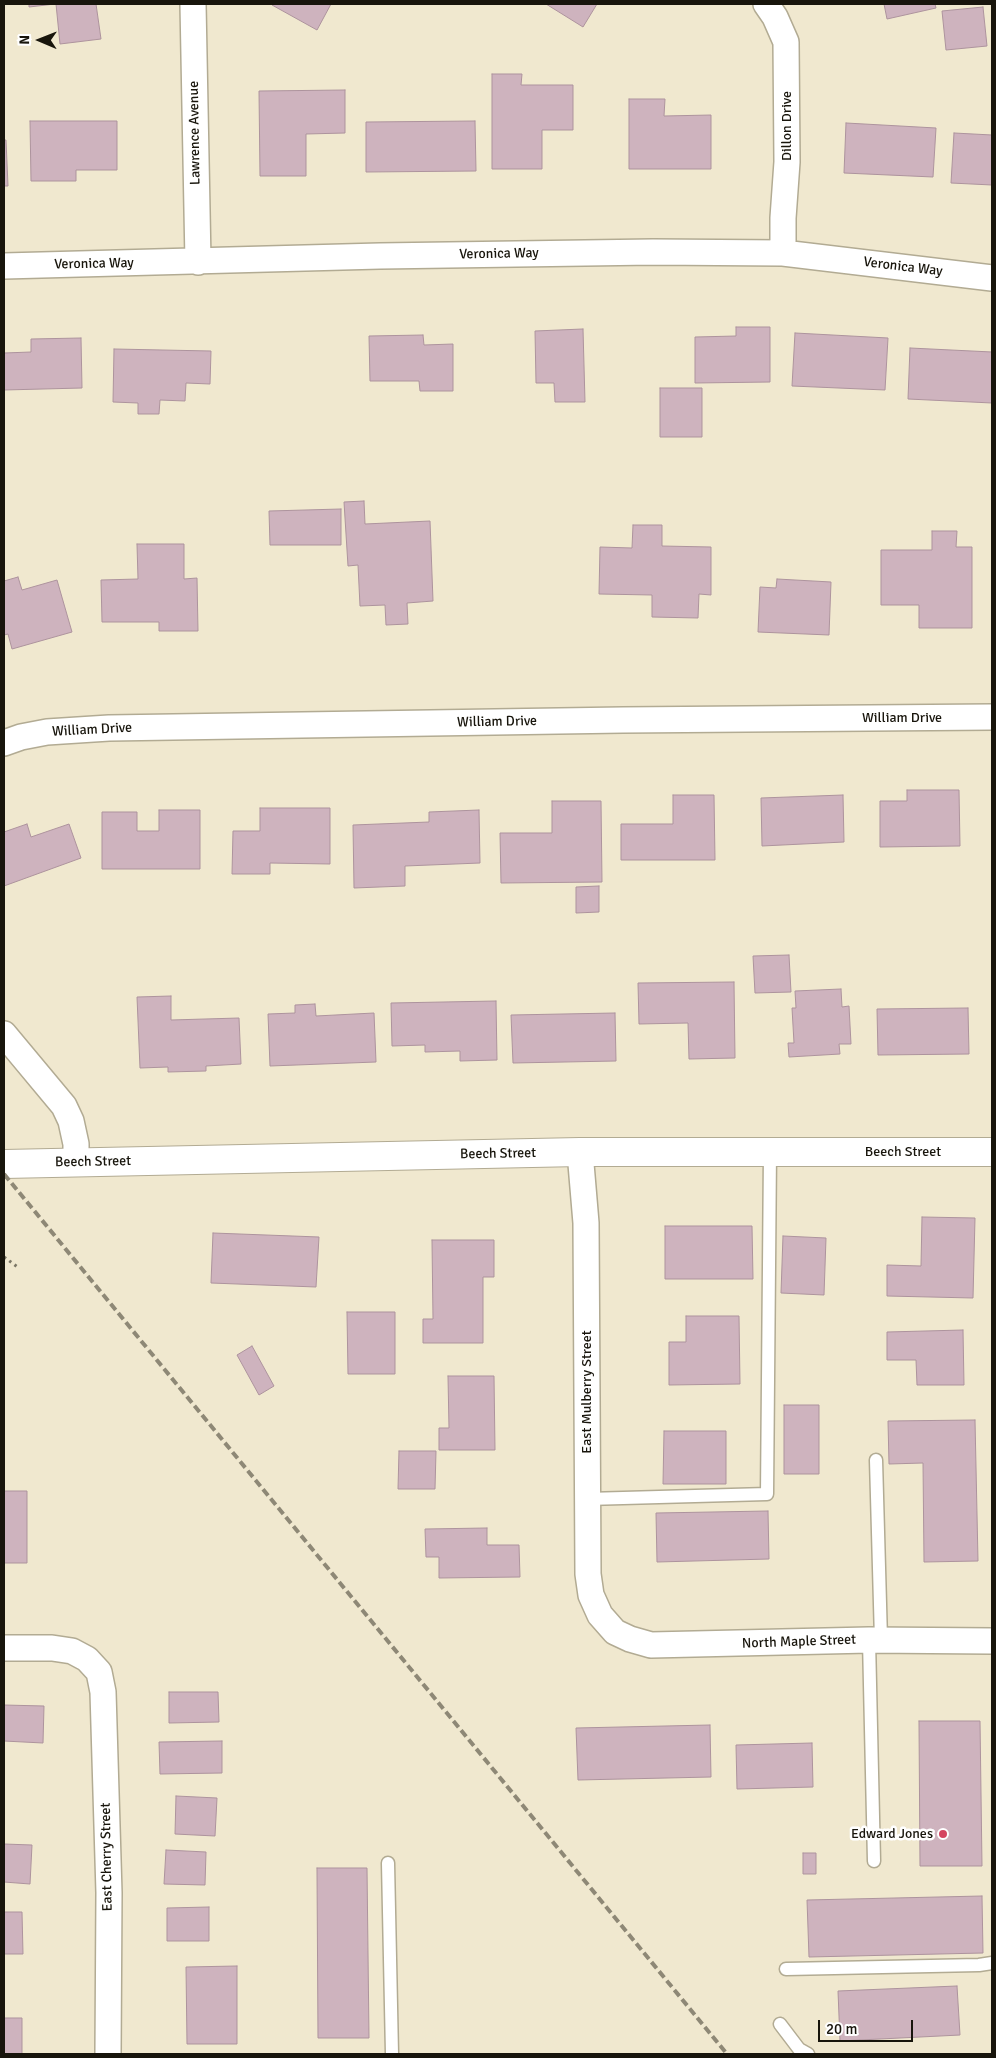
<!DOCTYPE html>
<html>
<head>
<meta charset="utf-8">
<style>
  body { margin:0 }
  #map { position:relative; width:996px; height:2058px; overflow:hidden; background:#f0e8cf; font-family:Signika,sans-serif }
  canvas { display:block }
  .frame { position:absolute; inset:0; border:5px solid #18150c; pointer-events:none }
  .north { position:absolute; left:15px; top:15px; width:50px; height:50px; -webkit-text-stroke:4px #fff; paint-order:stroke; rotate:271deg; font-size:14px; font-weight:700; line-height:20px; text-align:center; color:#18150c }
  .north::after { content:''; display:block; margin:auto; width:18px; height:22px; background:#18150c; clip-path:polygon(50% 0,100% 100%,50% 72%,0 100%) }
  .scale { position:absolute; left:818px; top:2020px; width:95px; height:22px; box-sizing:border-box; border:2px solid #18150c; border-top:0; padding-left:6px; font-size:15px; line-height:18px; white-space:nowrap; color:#18150c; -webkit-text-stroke:4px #fff; paint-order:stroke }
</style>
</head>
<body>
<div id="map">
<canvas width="996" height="2058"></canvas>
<div class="frame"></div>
<div class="north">N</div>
<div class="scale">20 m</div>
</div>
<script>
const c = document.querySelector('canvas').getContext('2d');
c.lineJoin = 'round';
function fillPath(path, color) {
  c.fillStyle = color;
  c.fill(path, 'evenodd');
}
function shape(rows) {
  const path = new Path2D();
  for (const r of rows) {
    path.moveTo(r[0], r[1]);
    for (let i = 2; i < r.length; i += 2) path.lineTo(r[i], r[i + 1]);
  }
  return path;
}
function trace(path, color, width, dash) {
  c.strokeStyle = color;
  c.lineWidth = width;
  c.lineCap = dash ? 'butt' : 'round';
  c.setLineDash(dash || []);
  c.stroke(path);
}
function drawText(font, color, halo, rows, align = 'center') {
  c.font = font + ' Signika,sans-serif';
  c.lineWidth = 5;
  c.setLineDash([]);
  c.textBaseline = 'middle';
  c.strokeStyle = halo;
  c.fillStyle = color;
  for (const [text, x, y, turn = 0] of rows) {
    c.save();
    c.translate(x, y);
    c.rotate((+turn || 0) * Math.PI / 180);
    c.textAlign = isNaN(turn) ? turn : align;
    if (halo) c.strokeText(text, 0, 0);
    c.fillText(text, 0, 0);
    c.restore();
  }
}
const building = shape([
  [29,4,55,4,29,7,29,4],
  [56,4,96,4,101,39,60,44,56,4],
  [273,4,331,4,317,30,272,5,273,4],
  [546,4,597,4,583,27,546,4],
  [884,4,935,4,936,8,887,19,884,4],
  [983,7,987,46,946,50,942,11,983,7],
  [492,74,522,74,521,85,573,85,573,130,542,130,542,169,492,169,492,74],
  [345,90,345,133,306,134,306,176,260,176,259,91,345,90],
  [629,99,665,99,664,116,711,115,711,169,629,169,629,99],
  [30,121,117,121,117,170,76,170,76,181,31,181,30,121],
  [475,121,476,171,366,172,366,122,475,121],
  [846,123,936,128,933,177,844,173,846,123],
  [954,133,992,135,992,185,951,183,954,133],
  [4,140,6,140,8,186,4,186,4,140],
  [736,327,770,327,770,382,695,383,695,337,736,336,736,327],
  [583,329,585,402,555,402,554,383,536,383,535,331,583,329],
  [795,333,888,338,885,390,792,386,795,333],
  [423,335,424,345,453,344,453,391,420,391,419,381,370,381,369,336,423,335],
  [81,338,82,388,4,390,4,353,31,352,31,339,81,338],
  [910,348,992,352,992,403,908,399,910,348],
  [114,349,211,351,210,384,186,383,185,401,160,400,159,414,138,414,138,403,113,402,114,349],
  [660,388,702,388,702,437,660,437,660,388],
  [364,501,365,524,430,521,433,601,407,603,408,624,386,625,385,605,360,606,358,565,348,566,344,502,364,501],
  [341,509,341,545,270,545,269,511,341,509],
  [633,525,662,525,662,546,711,547,711,595,699,594,698,618,652,617,652,595,599,594,600,547,632,548,633,525],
  [932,531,957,531,956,547,972,547,972,628,919,628,919,605,881,605,881,550,932,550,932,531],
  [137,544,184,544,184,579,197,578,198,631,159,631,159,622,102,622,101,580,138,579,137,544],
  [18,577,22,590,57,580,72,632,12,649,8,634,4,635,4,581,18,577],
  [777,579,831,582,829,635,758,632,760,587,776,588,777,579],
  [907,790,959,790,960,846,880,847,880,801,907,801,907,790],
  [673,795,714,795,715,860,621,860,621,824,673,824,673,795],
  [843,795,844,842,762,846,761,798,843,795],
  [552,801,601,801,602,882,501,883,500,833,552,833,552,801],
  [260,808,330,808,330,864,270,863,270,874,232,874,233,831,260,831,260,808],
  [159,810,200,810,200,869,102,869,102,812,137,812,137,831,159,831,159,810],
  [479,810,480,863,405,866,405,886,354,888,353,825,429,822,429,812,479,810],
  [27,824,31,837,69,824,81,858,4,886,4,832,27,824],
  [599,886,599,912,576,913,576,887,599,886],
  [789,955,791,992,755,993,753,956,789,955],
  [734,982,735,1058,689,1059,688,1023,639,1024,638,983,734,982],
  [841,989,842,1007,849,1006,851,1044,839,1044,840,1054,789,1057,788,1043,794,1043,792,1008,796,1008,795,991,841,989],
  [171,996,171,1020,239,1018,241,1064,206,1066,206,1071,168,1072,168,1067,140,1068,137,997,171,996],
  [496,1001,497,1060,460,1061,460,1051,425,1052,425,1045,392,1046,391,1003,496,1001],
  [315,1004,316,1016,374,1013,376,1062,270,1066,268,1014,295,1013,295,1005,315,1004],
  [968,1008,969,1054,878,1055,877,1009,968,1008],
  [615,1013,616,1061,513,1063,511,1015,615,1013],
  [922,1217,975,1218,973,1298,887,1296,887,1265,921,1266,922,1217],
  [665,1226,752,1226,753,1279,665,1279,665,1226],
  [213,1233,319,1237,316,1287,211,1283,213,1233],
  [783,1236,826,1238,824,1295,781,1293,783,1236],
  [432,1240,494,1240,494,1277,483,1277,483,1343,423,1343,423,1319,433,1319,432,1240],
  [347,1312,395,1312,395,1374,348,1374,347,1312],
  [686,1316,739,1316,740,1384,669,1385,669,1342,686,1342,686,1316],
  [963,1330,964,1385,917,1385,916,1360,887,1360,887,1332,963,1330],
  [252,1346,274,1386,259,1395,237,1355,252,1346],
  [448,1376,494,1376,495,1450,439,1450,439,1428,449,1428,448,1376],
  [784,1405,819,1405,819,1474,784,1474,784,1405],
  [975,1420,978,1561,924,1562,923,1463,889,1464,888,1421,975,1420],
  [664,1431,726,1431,726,1484,663,1484,664,1431],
  [399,1451,436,1451,435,1489,398,1489,399,1451],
  [4,1491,27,1491,27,1563,4,1563,4,1491],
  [768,1511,769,1559,657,1562,656,1513,768,1511],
  [487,1528,487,1545,519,1545,520,1577,439,1578,439,1557,426,1557,425,1529,487,1528],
  [169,1692,218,1692,219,1722,169,1723,169,1692],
  [4,1705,44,1706,43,1743,4,1741,4,1705],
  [919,1721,980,1721,982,1866,920,1866,919,1721],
  [710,1725,711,1777,578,1780,576,1728,710,1725],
  [222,1741,222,1773,160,1774,159,1742,222,1741],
  [812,1743,813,1787,737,1789,736,1745,812,1743],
  [176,1796,217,1798,215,1836,175,1834,176,1796],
  [4,1844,32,1845,30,1884,4,1882,4,1844],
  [166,1850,206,1852,205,1885,164,1884,166,1850],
  [803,1853,816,1853,816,1874,803,1874,803,1853],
  [317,1868,367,1868,369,2038,318,2038,317,1868],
  [982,1896,983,1953,809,1957,807,1900,982,1896],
  [209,1907,209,1941,167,1941,167,1908,209,1907],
  [4,1912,22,1912,23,1954,4,1954,4,1912],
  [237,1966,237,2044,187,2044,186,1967,237,1966],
  [957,1986,960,2035,840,2041,838,1991,957,1986],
  [4,2018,22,2018,22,2054,4,2054,4,2018]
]);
fillPath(building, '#ceb3be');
trace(building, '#ad939d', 1);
const service = shape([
  [876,1460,881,1640],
  [587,1499,767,1494,770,1152],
  [869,1640,874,1861],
  [388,1863,392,2054],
  [786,1969,979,1965,992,1963],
  [780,2024,799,2049,808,2054]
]);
const minor = shape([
  [193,4,198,262],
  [766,4,775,17,786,42,787,162,783,218,783,253],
  [4,266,380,256,653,252,783,253,992,278],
  [4,743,21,737,47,732,109,728,623,720,992,717],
  [4,1034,64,1106,71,1121,76,1144,76,1162],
  [580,1152,586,1223,588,1574,591,1595,600,1615,615,1632,630,1639,651,1645,869,1640,992,1641],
  [4,1648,52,1648,72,1651,87,1659,99,1672,103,1692,109,1893,108,2054]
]);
const tertiary = shape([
  [4,1164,580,1152,992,1152]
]);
trace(service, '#b2ab93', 15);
trace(minor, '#b2ab93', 28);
trace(tertiary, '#b2ab93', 30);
trace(shape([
  [4,1257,19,1268]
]), '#7c7766', 3, [2.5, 4]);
trace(service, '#fff', 12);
trace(minor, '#fff', 25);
trace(tertiary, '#fff', 28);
trace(shape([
  [4,1174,727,2054]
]), '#8e8876', 4, [8, 4]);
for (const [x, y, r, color] of [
  [943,1834,5,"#d54460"]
]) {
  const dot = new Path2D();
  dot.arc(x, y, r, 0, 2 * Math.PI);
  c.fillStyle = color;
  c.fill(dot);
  trace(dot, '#fff', 2);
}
drawText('14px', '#18150c', '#fff', [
  ["Dillon Drive",787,126,-90],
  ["Lawrence Avenue",195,133,-91],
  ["Veronica Way",499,254,-1],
  ["Veronica Way",94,264,-1],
  ["Veronica Way",903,267,7],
  ["William Drive",902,718],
  ["William Drive",497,722,-1],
  ["William Drive",92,730,-3],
  ["Beech Street",903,1152],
  ["Beech Street",498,1154,-1],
  ["Beech Street",93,1162,-1],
  ["East Mulberry Street",587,1392,-90],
  ["North Maple Street",799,1642,-2],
  ["East Cherry Street",107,1857,-91]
]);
drawText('14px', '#18150c', '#fff', [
  ["Edward Jones",933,1834]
], 'right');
</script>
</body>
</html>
